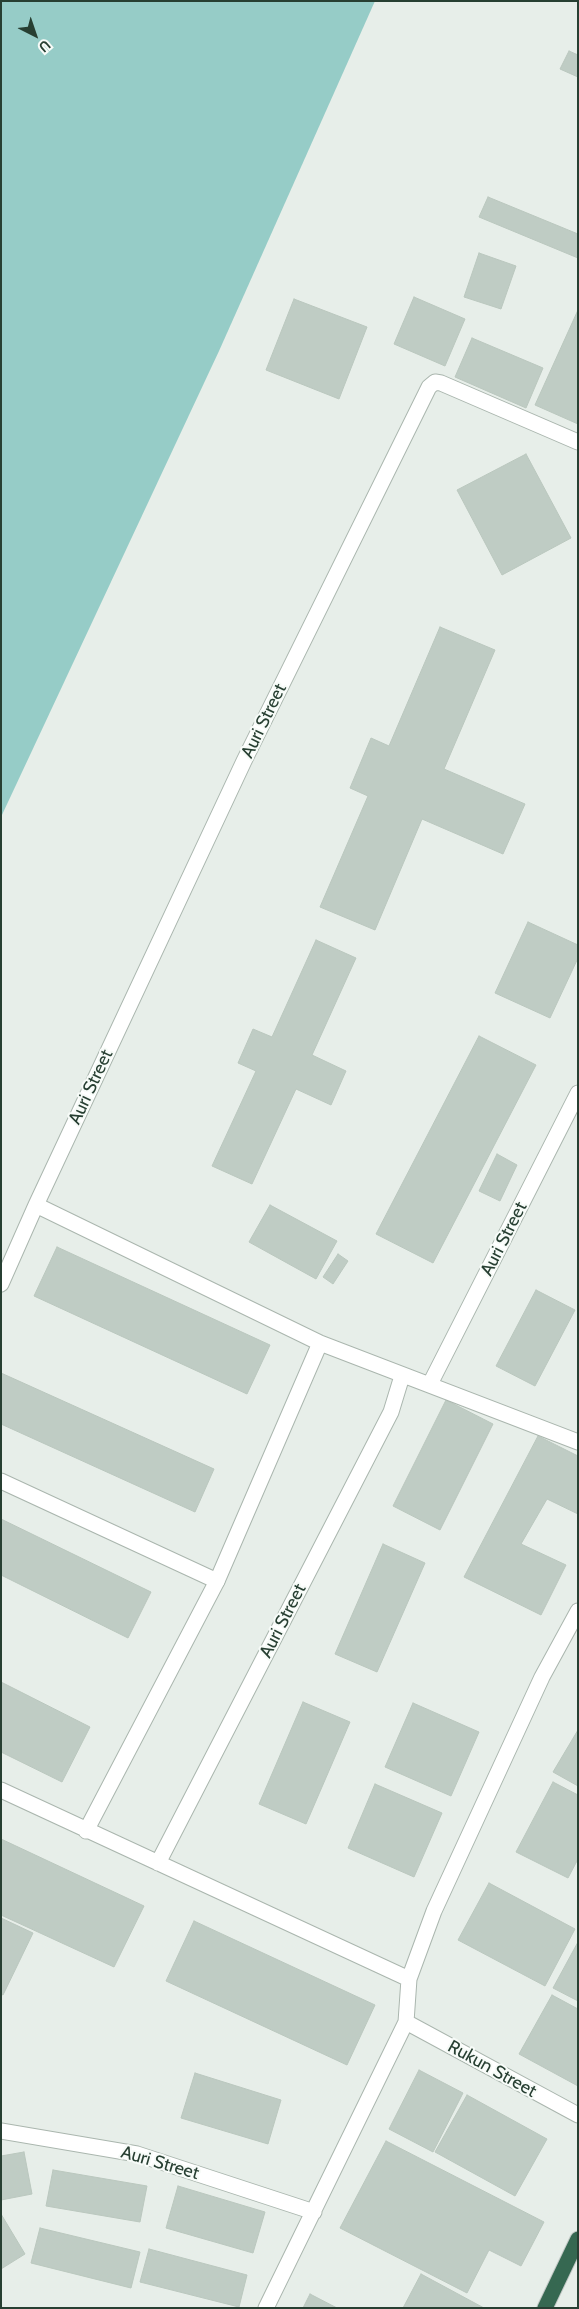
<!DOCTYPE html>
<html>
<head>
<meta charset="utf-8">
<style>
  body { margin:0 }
  #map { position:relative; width:579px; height:2309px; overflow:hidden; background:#e7eee9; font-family:Cabin,sans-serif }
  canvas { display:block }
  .frame { position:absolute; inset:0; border:2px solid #273f32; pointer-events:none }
  .north { position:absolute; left:10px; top:10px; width:50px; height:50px; -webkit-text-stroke:4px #f7fbf8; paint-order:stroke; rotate:139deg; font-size:14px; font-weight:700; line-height:20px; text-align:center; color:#273f32 }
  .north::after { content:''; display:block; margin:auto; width:18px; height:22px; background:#273f32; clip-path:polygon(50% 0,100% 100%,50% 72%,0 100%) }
</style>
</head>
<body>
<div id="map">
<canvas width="579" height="2309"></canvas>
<div class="frame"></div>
<div class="north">U</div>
</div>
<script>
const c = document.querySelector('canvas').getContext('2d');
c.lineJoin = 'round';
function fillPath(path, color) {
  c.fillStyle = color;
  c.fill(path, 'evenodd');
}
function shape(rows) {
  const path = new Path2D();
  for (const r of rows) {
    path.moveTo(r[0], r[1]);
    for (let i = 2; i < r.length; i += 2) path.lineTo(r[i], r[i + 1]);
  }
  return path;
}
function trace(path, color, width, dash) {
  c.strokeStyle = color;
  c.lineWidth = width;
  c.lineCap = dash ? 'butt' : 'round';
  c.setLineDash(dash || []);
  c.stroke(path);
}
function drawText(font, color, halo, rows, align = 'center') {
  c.font = font + ' Cabin,sans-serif';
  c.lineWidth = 4;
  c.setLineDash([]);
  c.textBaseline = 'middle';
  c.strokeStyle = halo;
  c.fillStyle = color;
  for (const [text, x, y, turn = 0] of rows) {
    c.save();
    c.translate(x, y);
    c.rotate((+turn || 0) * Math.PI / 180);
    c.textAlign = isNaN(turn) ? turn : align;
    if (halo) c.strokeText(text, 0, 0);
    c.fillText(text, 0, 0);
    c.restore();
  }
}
fillPath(shape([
  [1,1,375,1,219,351,1,817]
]), '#96ccc7');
const building = shape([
  [569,51,578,55,578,77,560,69,569,51],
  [488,197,578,234,578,258,479,217,488,197],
  [479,253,516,266,501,309,464,297,479,253],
  [414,297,465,319,445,366,394,344,414,297],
  [294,299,367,327,339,399,266,370,294,299],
  [578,310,578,424,535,405,578,310],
  [472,338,543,368,526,408,455,377,472,338],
  [526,454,571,538,502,575,457,490,526,454],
  [440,627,495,650,444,769,525,804,503,854,422,819,375,930,320,907,368,796,350,788,371,738,389,746,440,627],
  [528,922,578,945,578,958,550,1018,495,993,528,922],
  [316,940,356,958,312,1055,346,1071,331,1105,296,1089,252,1184,212,1166,256,1071,238,1063,253,1029,272,1037,316,940],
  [479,1036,536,1065,433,1263,376,1234,479,1036],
  [497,1154,517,1165,500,1201,479,1191,497,1154],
  [270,1205,337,1241,316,1279,249,1242,270,1205],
  [57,1247,270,1345,247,1394,34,1296,57,1247],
  [338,1254,348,1261,333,1284,323,1277,338,1254],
  [536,1290,575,1310,535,1386,496,1366,536,1290],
  [1,1373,214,1469,195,1512,1,1424,1,1373],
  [446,1400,493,1424,440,1530,393,1506,446,1400],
  [538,1436,578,1456,578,1514,547,1499,521,1544,566,1565,541,1615,464,1577,538,1436],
  [1,1519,151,1592,128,1638,1,1575,1,1519],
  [383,1544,425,1563,377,1672,335,1654,383,1544],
  [1,1682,90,1727,62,1782,1,1752,1,1682],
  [303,1702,350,1722,306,1824,259,1804,303,1702],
  [413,1703,479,1732,451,1796,385,1767,413,1703],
  [578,1730,578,1786,553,1772,578,1730],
  [553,1782,578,1795,578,1859,568,1878,516,1852,553,1782],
  [375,1784,442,1813,414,1877,348,1848,375,1784],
  [1,1839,144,1906,114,1967,1,1915,1,1839],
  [489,1883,575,1929,545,1986,458,1940,489,1883],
  [1,1918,33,1933,3,1995,1,1994,1,1918],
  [194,1921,375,2005,347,2065,166,1981,194,1921],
  [578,1942,578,2001,553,1988,578,1942],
  [552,1995,578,2009,578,2086,519,2054,552,1995],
  [419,2070,463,2093,433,2152,389,2129,419,2070],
  [195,2073,281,2100,268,2144,181,2118,195,2073],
  [467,2095,547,2139,515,2196,435,2152,467,2095],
  [386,2141,544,2222,521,2266,489,2250,467,2293,340,2228,386,2141],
  [24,2152,32,2194,1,2200,1,2156,24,2152],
  [53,2170,147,2186,140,2222,46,2206,53,2170],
  [178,2186,265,2212,253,2253,166,2228,178,2186],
  [1,2214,25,2254,1,2269,1,2214],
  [40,2228,140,2252,131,2288,31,2263,40,2228],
  [149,2249,247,2275,239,2307,140,2282,149,2249],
  [421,2274,484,2308,403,2308,421,2274],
  [310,2294,337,2308,303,2308,310,2294]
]);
fillPath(building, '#bfccc4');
trace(building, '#bac7be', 1);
const lane = shape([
  [36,1205,320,1343,578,1442],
  [1,1284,36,1205,244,761,429,387,435,382,441,383,578,442],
  [430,1384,578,1093],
  [1,1790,409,1979],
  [86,1831,217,1581,320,1343],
  [158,1863,391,1412,402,1376],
  [406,2022,578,2115],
  [1,2131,137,2154,314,2212],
  [266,2308,406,2022,409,1979,434,1911,542,1677,578,1611]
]);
const street = shape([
  [1,1481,217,1581]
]);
const highway = shape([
  [545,2308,578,2239]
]);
trace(lane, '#aab6ae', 17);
trace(street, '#aab6ae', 17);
trace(highway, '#c3c9c6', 17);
trace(lane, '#fff', 15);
trace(street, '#fff', 15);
trace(highway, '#366851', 15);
drawText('18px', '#273f32', '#f7fbf8', [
  ["Auri Street",264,721,-64],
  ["Auri Street",91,1087,-65],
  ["Auri Street",504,1239,-63],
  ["Auri Street",283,1621,-63],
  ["Rukun Street",492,2069,29],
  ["Auri Street",160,2163,16]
]);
</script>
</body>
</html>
